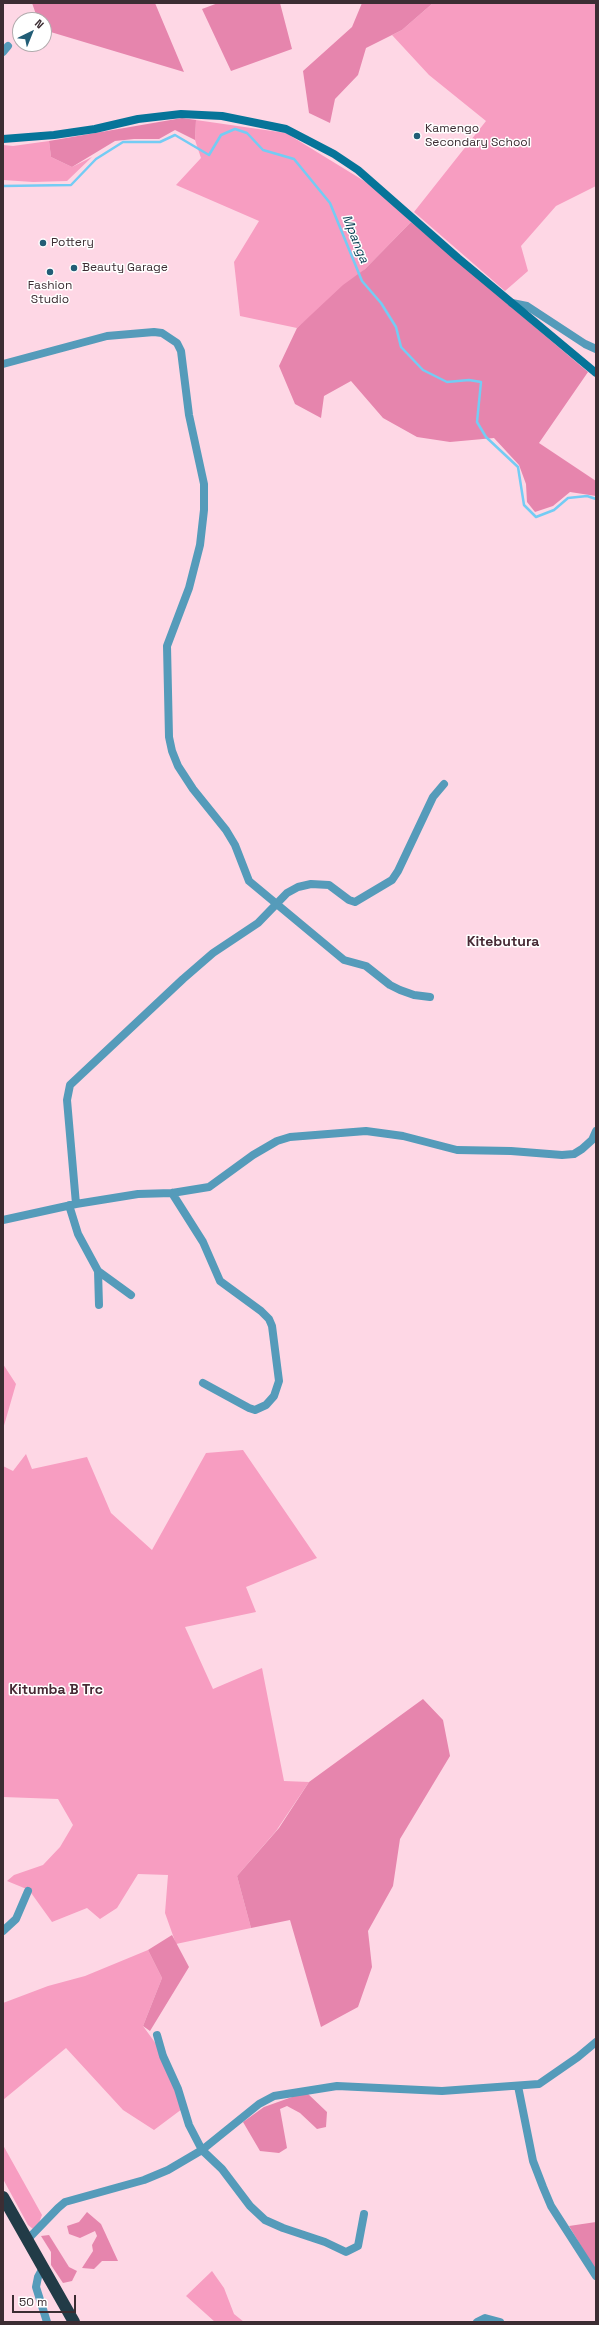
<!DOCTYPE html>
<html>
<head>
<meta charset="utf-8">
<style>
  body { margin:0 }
  #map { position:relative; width:599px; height:2325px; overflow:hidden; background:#fed7e5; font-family:"Space Grotesk",sans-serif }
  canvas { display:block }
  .frame { position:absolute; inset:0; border:4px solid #3c2d33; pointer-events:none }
  .north { position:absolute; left:12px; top:12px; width:40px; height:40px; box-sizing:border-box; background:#fff; border:1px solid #b1abad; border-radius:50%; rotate:43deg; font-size:11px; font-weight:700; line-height:16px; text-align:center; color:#3c2d33 }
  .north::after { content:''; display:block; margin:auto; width:14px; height:18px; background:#225d76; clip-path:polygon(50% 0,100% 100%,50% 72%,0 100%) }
  .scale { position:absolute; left:12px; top:2295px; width:64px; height:18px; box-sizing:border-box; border:2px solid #3c2d33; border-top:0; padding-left:5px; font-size:12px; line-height:14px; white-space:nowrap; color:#3c2d33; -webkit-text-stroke:3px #fff; paint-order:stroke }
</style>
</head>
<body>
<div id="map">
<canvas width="599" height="2325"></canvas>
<div class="frame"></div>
<div class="north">N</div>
<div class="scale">50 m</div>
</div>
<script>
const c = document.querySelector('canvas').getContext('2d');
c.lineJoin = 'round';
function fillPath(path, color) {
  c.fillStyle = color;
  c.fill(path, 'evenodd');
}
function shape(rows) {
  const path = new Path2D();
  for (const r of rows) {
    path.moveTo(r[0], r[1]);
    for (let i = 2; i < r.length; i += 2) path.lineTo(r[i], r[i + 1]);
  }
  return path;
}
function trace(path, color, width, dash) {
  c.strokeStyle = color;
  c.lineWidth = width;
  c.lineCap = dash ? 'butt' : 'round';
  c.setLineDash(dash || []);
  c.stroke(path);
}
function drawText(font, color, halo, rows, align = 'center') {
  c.font = font + ' "Space Grotesk",sans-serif';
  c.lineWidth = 3;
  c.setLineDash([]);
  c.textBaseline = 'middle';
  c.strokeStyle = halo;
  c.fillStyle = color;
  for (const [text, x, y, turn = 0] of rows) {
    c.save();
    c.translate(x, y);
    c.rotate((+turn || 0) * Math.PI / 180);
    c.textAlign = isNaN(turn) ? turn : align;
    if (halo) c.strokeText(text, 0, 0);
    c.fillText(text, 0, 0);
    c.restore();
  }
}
fillPath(shape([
  [433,3,596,3,596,186,556,206,521,246,528,271,505,291,414,212,486,121,429,75,392,35,402,30],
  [196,120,286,133,374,187,411,222,365,269,297,328,240,316,234,262,259,221,176,185,201,158,195,140],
  [49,141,51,157,72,167,92,157,67,181,33,182,3,180,3,145,13,146],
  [3,1364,16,1384,3,1429],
  [243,1450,317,1558,246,1587,256,1612,185,1627,213,1689,262,1668,284,1781,309,1782,276,1831,237,1876,251,1928,176,1944,165,1913,168,1875,138,1874,117,1908,100,1919,87,1908,52,1922,29,1890,7,1881,14,1875,43,1865,60,1847,73,1825,58,1799,3,1797,3,1466,13,1471,26,1454,32,1469,87,1457,111,1513,152,1550,206,1453],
  [148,1950,162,1978,143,2026,159,2048,182,2109,154,2130,123,2110,66,2048,3,2100,3,2003,48,1986,85,1976],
  [3,2145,42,2215,37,2228,33,2229,28,2225,3,2179],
  [212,2271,224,2288,234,2314,244,2322,215,2322,186,2296]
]), '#f79dc1');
fillPath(shape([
  [32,3,155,3,184,72,44,30,44,20,38,20],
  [218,3,280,3,292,49,231,71,202,9],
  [362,3,433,3,402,30,366,48,358,75,335,99,330,123,309,113,303,71,352,27],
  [182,118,196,120,195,140,175,130,159,139,134,139,115,141,72,167,51,157,49,141],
  [411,222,588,372,539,443,596,481,596,496,570,492,553,506,535,512,527,502,526,484,519,465,494,438,450,442,417,437,383,418,351,381,324,396,321,418,295,404,279,366,297,328,343,285,365,269],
  [423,1699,443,1720,450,1756,400,1839,393,1886,368,1931,372,1967,358,2007,321,2027,290,1920,251,1928,237,1876,279,1828,309,1782],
  [172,1935,189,1967,150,2031,143,2026,162,1978,148,1950],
  [306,2092,327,2112,326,2127,317,2129,300,2113,287,2106,280,2109,287,2148,279,2153,260,2151,243,2122,264,2107],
  [87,2212,101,2224,118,2261,102,2261,94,2269,82,2268,93,2251,92,2245,97,2236,95,2231,80,2238,69,2234,67,2226,79,2222],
  [596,2222,596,2271,569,2226],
  [49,2235,69,2267,77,2271,72,2281,63,2283,51,2265,51,2252,41,2236]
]), '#e685ad');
trace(shape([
  [3,186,71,185,96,159,123,142,160,142,175,135,209,155,221,135,235,129,247,133,263,150,294,159,330,203,362,281,381,303,396,327,401,347,423,370,447,382,469,380,481,382,477,422,486,437,518,467,524,505,536,517,554,510,568,498,587,496,596,499]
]), '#74ccf4', 2.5);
trace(shape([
  [3,52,8,46],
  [512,303,527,306,585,344,596,349],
  [3,364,107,336,154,332,162,333,177,343,181,351,189,415,204,484,204,510,200,545,189,588,167,646,169,737,172,751,178,766,193,789,226,830,235,845,249,881,344,960,366,966,390,985,400,990,414,995,430,997],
  [172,1193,203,1242,220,1281,261,1311,269,1319,272,1326,279,1381,274,1396,266,1405,255,1410,249,1408,203,1383],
  [76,1204,67,1100,70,1085,183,979,213,953,258,923,287,893,298,887,311,884,329,885,349,900,355,902,392,880,398,871,433,797,444,784],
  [69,1205,78,1234,98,1271,131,1295],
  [3,1220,76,1204,138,1194,172,1193,209,1187,253,1155,277,1141,290,1137,366,1131,403,1136,457,1150,511,1151,562,1155,574,1154,582,1149,592,1140,596,1131],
  [98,1271,99,1305],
  [3,1931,16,1919,28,1891],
  [157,2035,163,2056,178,2089,189,2125,202,2150,222,2169,250,2206,265,2220,283,2228,325,2242,346,2252,358,2246,364,2214],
  [518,2086,533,2161,543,2187,551,2206,596,2276],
  [28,2239,58,2208,65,2202,144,2180,168,2170,202,2150,259,2104,274,2096,337,2086,442,2091,539,2084,578,2057,596,2042],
  [43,2268,38,2277,36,2287,47,2322],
  [477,2322,485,2318,500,2322]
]), '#559bba', 8);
trace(shape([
  [3,139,54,135,95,129,138,119,181,114,222,116,286,129,334,154,358,170,458,258,596,373]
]), '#067499', 8);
trace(shape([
  [3,2197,74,2322]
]), '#223b47', 12);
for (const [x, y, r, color] of [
  [417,136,4,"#225d76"],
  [43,243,4,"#225d76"],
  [74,268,4,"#225d76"],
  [50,272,4,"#225d76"]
]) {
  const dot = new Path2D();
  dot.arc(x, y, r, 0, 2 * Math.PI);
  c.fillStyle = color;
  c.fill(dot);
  trace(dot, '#fff', 1.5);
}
drawText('12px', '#3c2d33', '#fff', [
  ["Kamengo",425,129],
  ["Secondary School",425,143],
  ["Pottery",51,243],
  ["Beauty Garage",82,268],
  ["Fashion",50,286,"center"],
  ["Studio",50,300,"center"]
], 'left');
drawText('italic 13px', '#073d52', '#fff', [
  ["Mpanga",355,239,68]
]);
drawText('bold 14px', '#472a35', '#fff', [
  ["Kitebutura",503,942],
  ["Kitumba B Trc",56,1690]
]);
</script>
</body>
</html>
